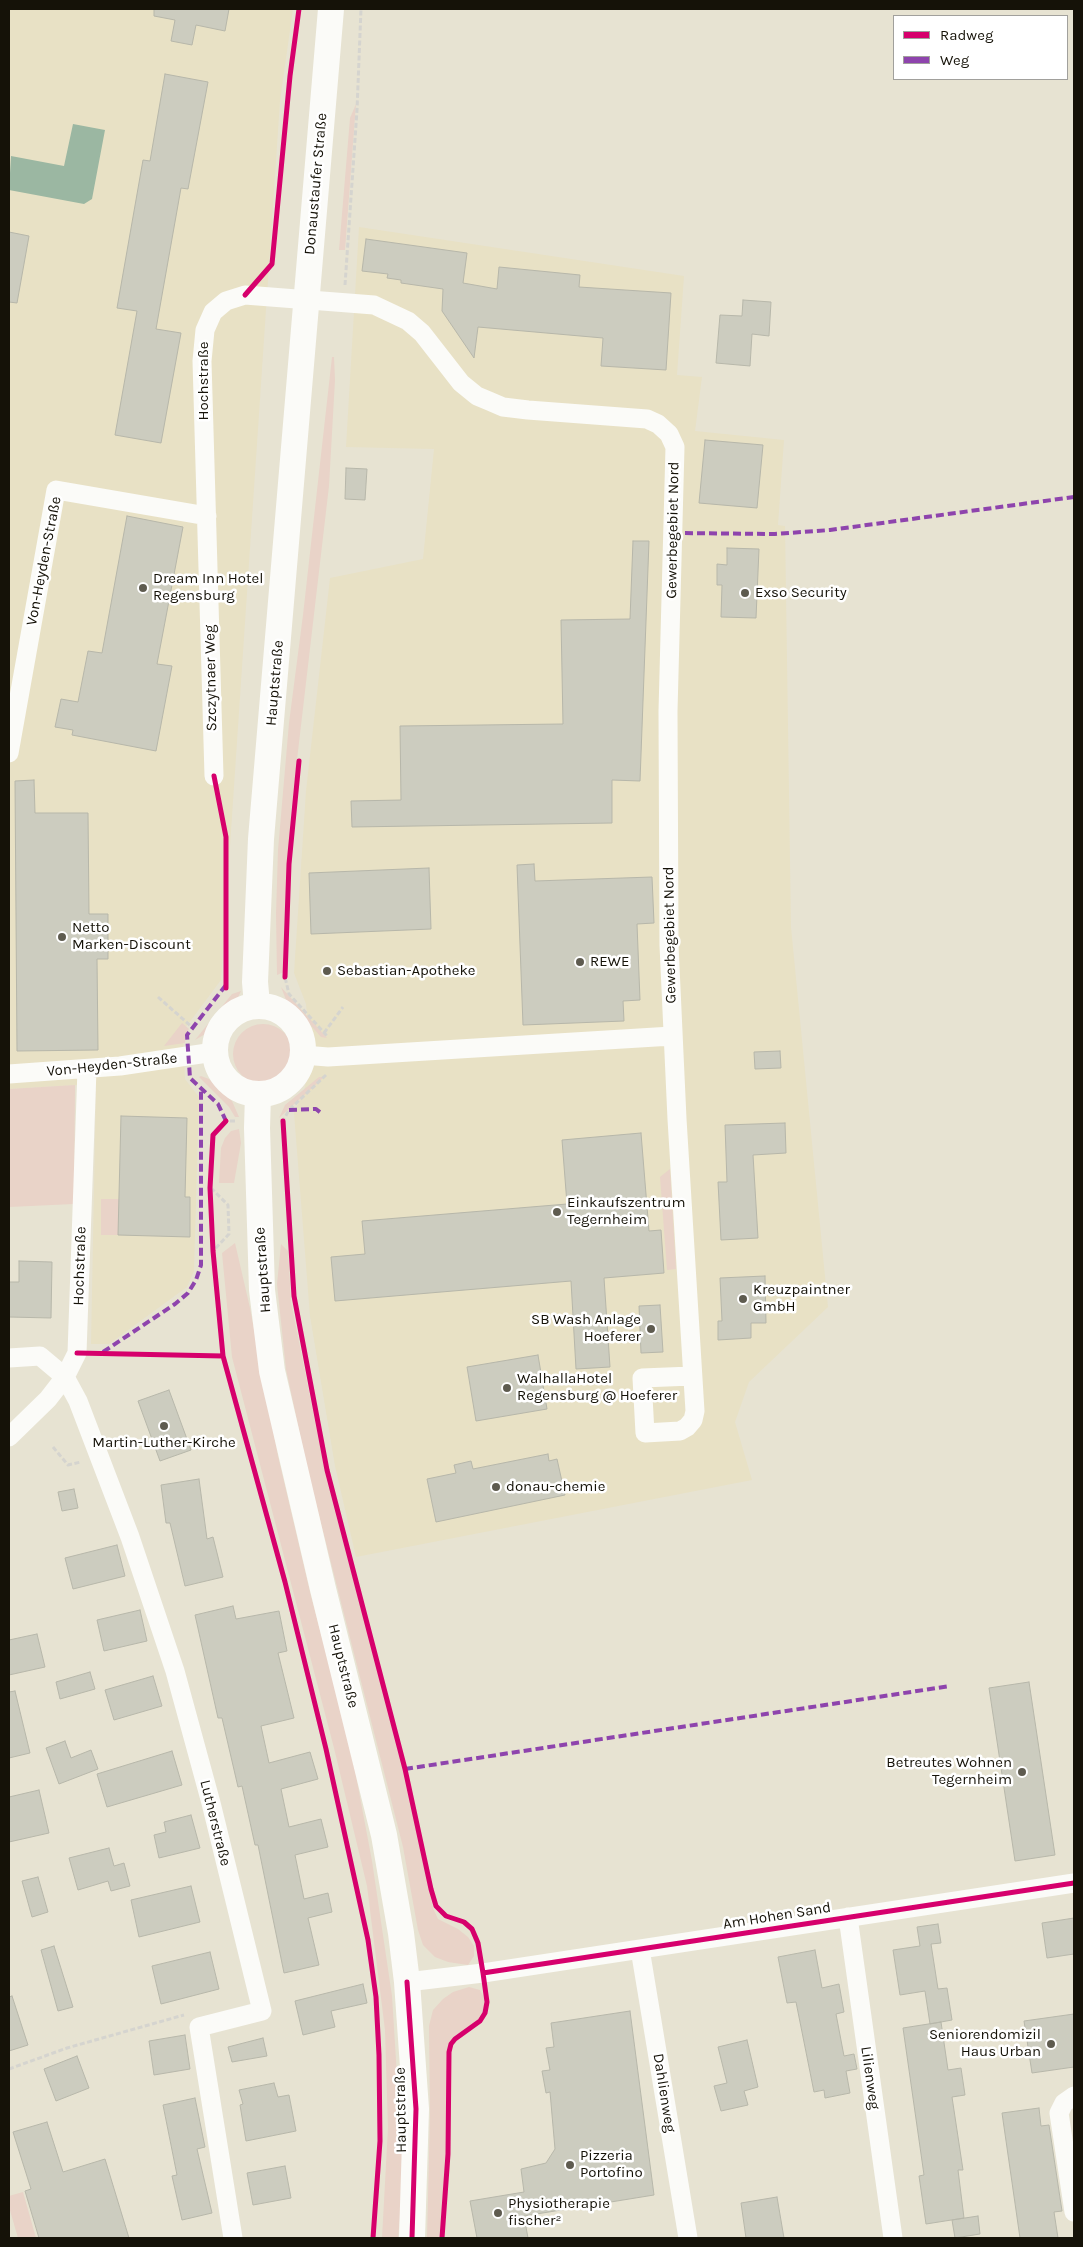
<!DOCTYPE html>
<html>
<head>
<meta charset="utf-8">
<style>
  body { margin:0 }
  #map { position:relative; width:1083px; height:2247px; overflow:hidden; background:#e7e3d2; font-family:Karla,sans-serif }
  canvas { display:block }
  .frame { position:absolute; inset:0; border:10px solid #151208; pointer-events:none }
  .legend { position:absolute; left:893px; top:15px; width:175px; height:65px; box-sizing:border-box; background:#fff; border:1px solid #a1a09c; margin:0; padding:6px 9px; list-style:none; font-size:15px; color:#151208 }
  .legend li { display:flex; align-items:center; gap:10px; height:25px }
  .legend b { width:25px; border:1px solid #a1a09c }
</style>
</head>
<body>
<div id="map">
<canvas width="1083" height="2247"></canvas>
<div class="frame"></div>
<ul class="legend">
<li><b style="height:6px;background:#d6006c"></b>Radweg</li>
<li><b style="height:6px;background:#8e44ad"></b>Weg</li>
</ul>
</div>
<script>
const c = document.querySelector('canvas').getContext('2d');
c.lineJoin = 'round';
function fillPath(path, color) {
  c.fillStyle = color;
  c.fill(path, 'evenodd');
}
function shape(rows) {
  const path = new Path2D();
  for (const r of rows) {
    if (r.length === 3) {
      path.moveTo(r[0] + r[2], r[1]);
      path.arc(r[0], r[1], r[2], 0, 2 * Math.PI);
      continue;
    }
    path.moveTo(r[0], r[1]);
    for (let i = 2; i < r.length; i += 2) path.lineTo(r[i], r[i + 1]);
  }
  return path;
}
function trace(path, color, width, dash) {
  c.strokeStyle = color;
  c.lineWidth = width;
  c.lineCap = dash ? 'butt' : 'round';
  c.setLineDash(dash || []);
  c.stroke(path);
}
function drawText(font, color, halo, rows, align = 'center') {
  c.font = font + ' Karla,sans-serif';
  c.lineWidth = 5;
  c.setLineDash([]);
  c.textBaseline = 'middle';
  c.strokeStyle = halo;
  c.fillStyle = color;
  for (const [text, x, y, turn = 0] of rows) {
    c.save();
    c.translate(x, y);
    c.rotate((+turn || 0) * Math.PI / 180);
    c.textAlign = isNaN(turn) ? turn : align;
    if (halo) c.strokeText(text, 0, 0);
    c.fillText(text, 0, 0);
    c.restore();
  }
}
fillPath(shape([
  [9,9,293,9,280,101,221,980,183,1031,185,1079,199,1097,194,1271,187,1287,109,1344,91,1344,96,1084,9,1089],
  [359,227,684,276,677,375,702,377,695,431,784,440,778,525,785,526,791,927,828,1307,749,1382,735,1422,752,1480,356,1557,335,1466,310,1316,294,1113,305,1087,311,1054,306,1004,294,973,306,791,330,578,423,559,434,449,346,447]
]), '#e8e1c5');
fillPath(shape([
  [356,104,345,250,339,250,350,118],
  [332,357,334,357,335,380,329,486,291,811,284,972,277,975,276,914,278,850,289,723,303,615],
  [281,987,327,1038,321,1037,300,1013,288,1005],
  [241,991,235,1004,218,1018,207,1033,195,1040,232,994],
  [182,1023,189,1029,186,1034,185,1043,164,1046],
  [263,1054,30],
  [201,1076,209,1079,232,1101,239,1117,235,1117,229,1107,199,1077],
  [319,1077,324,1077,279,1118,285,1105],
  [75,1085,74,1204,9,1207,9,1089],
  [239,1129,241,1143,234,1183,219,1183,221,1148,225,1138,231,1131],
  [670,1169,676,1269,667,1270,660,1177],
  [101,1199,119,1199,118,1235,101,1235],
  [235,1243,250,1308,278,1456,311,1596,350,1744,372,1861,392,1996,402,2156,401,2207,398,2238,382,2238,388,2128,385,2030,367,1886,334,1748,232,1357,222,1253],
  [281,1244,288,1251,291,1302,327,1481,404,1770,433,1908,438,1919,458,1929,468,1937,474,1946,474,1956,468,1965,448,1962,435,1957,423,1945,418,1930,403,1847,308,1472,286,1369,277,1284],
  [469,1987,480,1990,484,1998,484,2010,476,2022,450,2041,447,2060,446,2153,441,2238,427,2238,430,2115,429,2026,433,2010,443,1999,453,1992],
  [23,2192,36,2238,18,2238,9,2207,9,2196]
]), '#e9d3c8');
fillPath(shape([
  [73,124,105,130,92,199,84,204,9,190,11,156,64,166]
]), '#9bb7a2');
const building = shape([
  [154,9,229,9,225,31,196,25,192,45,171,41,175,20,154,16,154,9],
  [165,74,208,82,188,189,181,188,156,329,181,333,161,443,115,435,137,311,117,308,143,160,150,161,165,74],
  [9,232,29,236,17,303,9,302,9,232],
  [366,239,467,253,463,283,497,289,499,267,580,275,579,287,671,293,666,370,601,366,603,338,478,327,474,358,442,311,443,289,401,283,401,280,387,278,388,274,362,271,366,239],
  [743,300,771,302,769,336,752,334,750,366,716,363,720,315,742,316,743,300],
  [705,440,763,445,757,508,699,503,705,440],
  [346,468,367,469,365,500,345,499,346,468],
  [127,516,183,527,157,664,172,666,156,751,72,735,73,730,55,727,61,699,78,702,88,651,102,653,127,516],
  [633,541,649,541,640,781,612,780,612,823,352,827,351,801,401,800,400,726,563,724,561,620,630,619,633,541],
  [727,548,759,549,756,618,721,617,722,585,717,585,717,564,727,565,727,548],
  [34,780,35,813,88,813,89,914,108,914,108,959,97,959,98,1050,17,1051,15,781,34,780],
  [534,864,535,881,652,877,654,923,637,924,640,1000,623,1001,624,1021,523,1025,517,865,534,864],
  [429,868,431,929,311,934,309,873,429,868],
  [780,1051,781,1068,755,1069,754,1052,780,1051],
  [121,1116,187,1118,185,1197,190,1197,190,1237,118,1235,121,1116],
  [785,1123,786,1153,753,1155,758,1238,721,1240,718,1182,727,1182,725,1125,785,1123],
  [641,1133,649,1231,661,1230,664,1273,604,1278,610,1367,576,1369,571,1281,335,1301,331,1257,365,1254,362,1221,567,1204,562,1140,641,1133],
  [19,1261,52,1262,51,1318,9,1317,9,1282,19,1282,19,1261],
  [765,1276,766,1323,751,1323,751,1338,718,1340,718,1321,722,1321,720,1278,765,1276],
  [660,1305,663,1352,641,1353,639,1306,660,1305],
  [538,1355,547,1409,476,1421,467,1367,538,1355],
  [169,1390,191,1450,160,1461,138,1401,169,1390],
  [548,1454,549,1461,557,1459,565,1495,436,1522,427,1479,456,1473,454,1465,471,1461,473,1469,548,1454],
  [199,1479,207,1539,213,1537,223,1577,185,1586,170,1523,166,1523,161,1485,199,1479],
  [74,1489,78,1508,62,1511,58,1492,74,1489],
  [117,1545,125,1576,73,1589,65,1558,117,1545],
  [233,1606,236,1619,279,1611,287,1651,278,1653,294,1718,261,1726,269,1763,310,1752,318,1779,281,1789,289,1827,321,1819,328,1847,295,1855,304,1899,328,1893,332,1912,308,1918,319,1965,284,1973,258,1845,255,1845,242,1786,238,1787,222,1718,218,1718,195,1615,233,1606],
  [140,1610,147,1641,104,1651,97,1620,140,1610],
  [37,1634,45,1667,9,1675,9,1640,37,1634],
  [90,1672,95,1689,60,1699,56,1682,90,1672],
  [153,1676,162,1706,114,1720,105,1690,153,1676],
  [1029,1682,1055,1855,1015,1861,989,1688,1029,1682],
  [15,1691,30,1753,9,1758,9,1692,15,1691],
  [65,1741,71,1758,91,1750,98,1769,59,1784,46,1748,65,1741],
  [172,1751,182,1785,107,1807,97,1774,172,1751],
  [39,1790,49,1833,9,1842,9,1797,39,1790],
  [191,1815,200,1848,159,1858,154,1835,166,1832,164,1822,191,1815],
  [109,1848,114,1866,124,1863,130,1886,111,1891,108,1881,78,1890,69,1858,109,1848],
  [38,1877,48,1912,32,1917,22,1881,38,1877],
  [191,1886,200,1922,139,1937,131,1900,191,1886],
  [1074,1918,1074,1954,1047,1958,1042,1923,1074,1918],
  [938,1924,941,1943,931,1944,938,1989,947,1988,952,2020,930,2024,925,1991,900,1995,893,1950,920,1946,917,1927,938,1924],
  [54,1946,73,2007,58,2011,41,1950,54,1946],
  [815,1950,822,1988,839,1984,844,2012,836,2014,844,2056,854,2054,857,2069,846,2071,850,2093,825,2098,824,2090,814,2092,796,2002,787,2003,778,1957,815,1950],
  [210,1952,219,1989,161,2004,152,1966,210,1952],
  [363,1984,367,2003,331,2011,335,2027,303,2035,295,2001,363,1984],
  [12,1996,28,2045,9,2051,9,1997,12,1996],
  [630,2011,654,2195,524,2216,528,2238,477,2238,470,2201,524,2192,521,2169,546,2163,555,2149,550,2092,546,2093,542,2071,550,2070,546,2048,554,2047,551,2023,630,2011],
  [1074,2014,1074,2067,1032,2073,1024,2021,1074,2014],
  [941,2022,948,2070,961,2068,965,2095,952,2097,963,2170,958,2170,964,2218,926,2224,919,2176,924,2175,903,2028,941,2022],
  [185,2035,190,2069,154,2075,149,2041,185,2035],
  [263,2038,267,2056,232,2062,228,2047,263,2038],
  [747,2040,758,2087,744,2091,748,2105,721,2111,714,2086,727,2083,718,2047,747,2040],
  [77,2056,89,2088,56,2101,44,2069,77,2056],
  [274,2083,278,2097,289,2095,296,2131,246,2141,240,2105,243,2104,239,2090,274,2083],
  [195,2098,205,2147,197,2149,212,2213,182,2220,172,2176,177,2175,163,2105,195,2098],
  [1039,2108,1041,2126,1049,2125,1062,2211,1054,2212,1058,2238,1020,2238,1002,2113,1039,2108],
  [47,2122,63,2172,105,2159,129,2238,39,2238,25,2191,31,2189,13,2132,47,2122],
  [285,2166,291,2198,253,2205,247,2173,285,2166],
  [777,2197,784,2238,746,2238,741,2203,777,2197],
  [978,2216,980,2234,955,2238,952,2220,978,2216]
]);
fillPath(building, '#ccccbf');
trace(building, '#b7b7aa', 1);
trace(shape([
  [345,285,357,110,361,9],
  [299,761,289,864,285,977,289,994,328,1037],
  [158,997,193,1028],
  [324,1033,343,1007],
  [326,1075,289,1110,283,1121,294,1296,327,1470,405,1769,431,1889,436,1906,446,1916,464,1922,472,1929,480,1955],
  [235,1121,226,1121,213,1135,210,1188,213,1251,223,1356,285,1582,326,1749,368,1940,376,1997,379,2055,380,2141,373,2238],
  [211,1188,228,1205,229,1234,213,1251],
  [96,1353,223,1356],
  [53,1447,68,1465,81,1462],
  [9,2069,67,2048,184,2015],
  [442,2238,448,2154,449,2052,451,2044,455,2039,480,2021,487,2002,485,1990]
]), '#d5d4cf', 3, [5, 2.5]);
trace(shape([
  [9,753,56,490,207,516],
  [214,776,202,361,205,330,213,312,226,301,245,295,374,305,408,321,422,333,461,383,477,396,489,401,503,407,528,410,647,419,658,424,669,434,675,447,668,711,669,945,677,1119,695,1411,693,1420,687,1427,680,1431,645,1433,642,1378,692,1376],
  [303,1055,328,1057,672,1036],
  [9,1074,120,1066,214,1052],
  [9,1358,40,1356,65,1377,78,1401,130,1537,175,1671,211,1803,262,2011,199,2027,233,2238],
  [9,1437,48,1399,65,1377,77,1353,87,1069],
  [848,1917,893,2238],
  [640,1949,688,2238],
  [407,1982,483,1973,1074,1883],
  [1074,2096,1064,2103,1059,2113,1074,2212]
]), '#fbfbf8', 19);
trace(shape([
  [257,1005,255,982,261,839,331,9],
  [259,1050,44],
  [258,1095,257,1128,262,1290,272,1371,323,1589,384,1835,401,1933,407,1982,416,2109,412,2238]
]), '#fbfbf8', 26);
trace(shape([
  [673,533,775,534,830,530,1074,497],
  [226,985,187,1035,190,1078,218,1104,226,1121],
  [289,1110,316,1109,321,1113],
  [103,1352,175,1304,188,1293,196,1280,201,1265,201,1088],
  [405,1769,950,1686]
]), '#8e44ad', 4, [8, 4]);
trace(shape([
  [245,295,272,264,290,76,299,9],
  [214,776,226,837,226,988],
  [285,977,289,864,299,761],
  [226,1121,213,1135,210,1188,213,1251,223,1356,285,1582,326,1749,368,1940,376,1997,379,2055,380,2141,373,2238],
  [283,1121,294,1296,327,1470,405,1769,431,1889,436,1906,446,1916,464,1922,472,1929,478,1943,483,1973,487,2002,485,2013,480,2021,455,2039,451,2044,449,2052,448,2154,442,2238],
  [77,1353,223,1356],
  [483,1973,1074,1883],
  [407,1982,416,2109,412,2238]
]), '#d6006c', 5);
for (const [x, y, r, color] of [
  [143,588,5,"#5e5b4f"],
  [745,593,5,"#5e5b4f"],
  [62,937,5,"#5e5b4f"],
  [580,962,5,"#5e5b4f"],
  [327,971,5,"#5e5b4f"],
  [557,1212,5,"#5e5b4f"],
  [743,1299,5,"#5e5b4f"],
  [651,1329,5,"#5e5b4f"],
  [507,1388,5,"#5e5b4f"],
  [164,1426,5,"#5e5b4f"],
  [496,1487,5,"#5e5b4f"],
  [1022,1772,5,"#5e5b4f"],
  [1051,2044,5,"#5e5b4f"],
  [570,2165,5,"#5e5b4f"],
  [498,2213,5,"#5e5b4f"]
]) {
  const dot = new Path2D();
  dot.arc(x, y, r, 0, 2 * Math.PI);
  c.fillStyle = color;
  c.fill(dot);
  trace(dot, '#fff', 2);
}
drawText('15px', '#151208', '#fff', [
  ["Donaustaufer Straße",316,184,-85],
  ["Hochstraße",204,381,-90],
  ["Gewerbegebiet Nord",673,530,-89],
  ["Von-Heyden-Straße",44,561,-79],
  ["Szczytnaer Weg",211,678,-91],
  ["Hauptstraße",275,683,-85],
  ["Gewerbegebiet Nord",670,935,-91],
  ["Von-Heyden-Straße",112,1065,-6],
  ["Hochstraße",80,1266,-88],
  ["Hauptstraße",263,1270,-94],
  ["Hauptstraße",343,1666,76],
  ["Lutherstraße",215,1823,76],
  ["Am Hohen Sand",777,1916,-9],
  ["Lilienweg",870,2078,82],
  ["Dahlienweg",664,2093,81],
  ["Hauptstraße",401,2110,-91]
]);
drawText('15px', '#151208', '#fff', [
  ["Dream Inn Hotel",153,579],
  ["Regensburg",153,596],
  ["Exso Security",755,593],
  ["Netto",72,928],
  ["Marken-Discount",72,945],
  ["REWE",590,962],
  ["Sebastian-Apotheke",337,971],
  ["Einkaufszentrum",567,1203],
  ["Tegernheim",567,1220],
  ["Kreuzpaintner",753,1290],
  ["GmbH",753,1307],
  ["SB Wash Anlage",641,1320,"right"],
  ["Hoeferer",641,1337,"right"],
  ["WalhallaHotel",517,1379],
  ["Regensburg @ Hoeferer",517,1396],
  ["Martin-Luther-Kirche",164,1443,"center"],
  ["donau-chemie",506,1487],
  ["Betreutes Wohnen",1012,1763,"right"],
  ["Tegernheim",1012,1780,"right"],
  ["Seniorendomizil",1041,2035,"right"],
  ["Haus Urban",1041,2052,"right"],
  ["Pizzeria",580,2156],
  ["Portofino",580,2173],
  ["Physiotherapie",508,2204],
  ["fischer²",508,2221]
], 'left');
</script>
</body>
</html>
